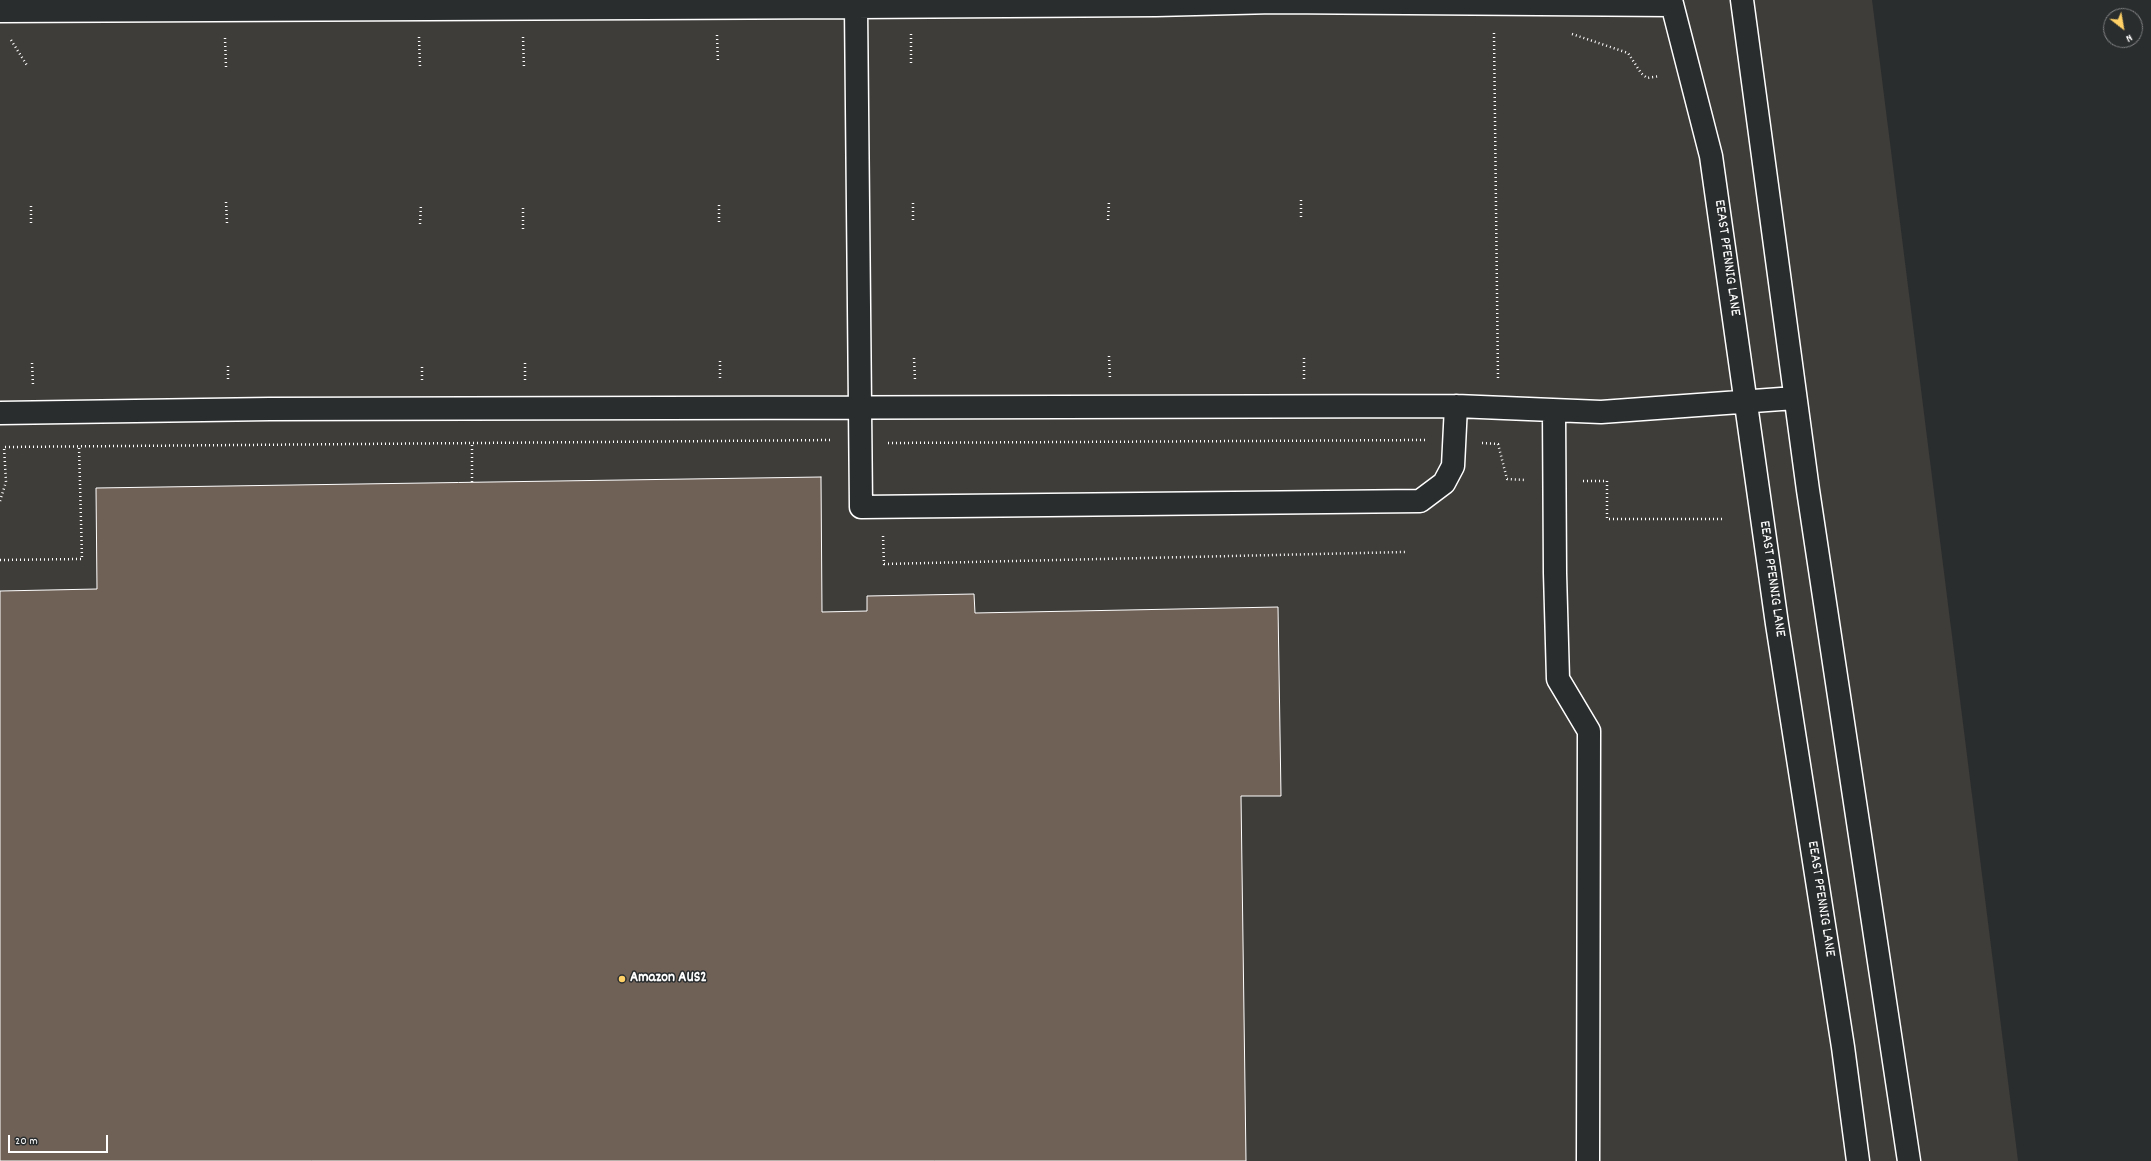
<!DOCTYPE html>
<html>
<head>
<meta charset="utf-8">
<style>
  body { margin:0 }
  #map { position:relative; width:2151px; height:1161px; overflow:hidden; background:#2a2d2e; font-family:Dekko,sans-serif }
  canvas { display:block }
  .north { position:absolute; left:2103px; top:8px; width:40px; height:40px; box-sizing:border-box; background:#2a2d2e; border:1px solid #7f8182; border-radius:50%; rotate:149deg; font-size:11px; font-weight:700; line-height:16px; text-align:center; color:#fff }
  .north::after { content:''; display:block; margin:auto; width:14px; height:18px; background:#ffd166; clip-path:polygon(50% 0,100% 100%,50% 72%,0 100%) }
  .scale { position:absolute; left:8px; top:1135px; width:100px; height:18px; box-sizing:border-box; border:2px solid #fff; border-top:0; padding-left:5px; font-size:12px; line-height:14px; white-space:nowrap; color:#fff; -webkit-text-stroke:3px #2a2d2e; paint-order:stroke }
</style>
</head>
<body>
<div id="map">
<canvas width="2151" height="1161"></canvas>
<div class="north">N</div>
<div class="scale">20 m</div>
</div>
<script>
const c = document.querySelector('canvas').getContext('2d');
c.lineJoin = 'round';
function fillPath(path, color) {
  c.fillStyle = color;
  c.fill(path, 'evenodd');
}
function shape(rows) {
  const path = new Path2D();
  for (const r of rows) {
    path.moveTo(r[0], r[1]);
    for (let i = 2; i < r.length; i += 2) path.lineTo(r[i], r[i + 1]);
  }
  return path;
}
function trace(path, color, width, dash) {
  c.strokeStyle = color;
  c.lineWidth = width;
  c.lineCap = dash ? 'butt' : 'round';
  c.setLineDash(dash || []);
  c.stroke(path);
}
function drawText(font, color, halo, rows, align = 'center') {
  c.font = font + ' Dekko,sans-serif';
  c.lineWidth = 3;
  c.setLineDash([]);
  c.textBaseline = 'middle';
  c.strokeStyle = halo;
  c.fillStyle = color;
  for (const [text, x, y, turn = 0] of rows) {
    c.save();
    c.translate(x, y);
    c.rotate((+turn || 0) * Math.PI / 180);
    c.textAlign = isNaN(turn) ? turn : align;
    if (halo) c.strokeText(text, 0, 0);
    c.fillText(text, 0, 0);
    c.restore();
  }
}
fillPath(shape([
  [0,0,1872,0,2018,1161,0,1161]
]), '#3f3d3a');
const building = shape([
  [821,477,822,612,867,611,867,596,974,594,975,613,1278,607,1281,796,1241,796,1246,1161,0,1161,0,591,97,589,96,488,821,477]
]);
fillPath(building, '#706157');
trace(building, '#fff', 1);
const minor = shape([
  [1671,0,1711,156,1777,624,1843,1047,1858,1161],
  [1742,0,1808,490,1909,1161],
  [0,11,856,7,856,0],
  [1456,406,1453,466,1444,483,1420,501,861,507,856,7,1156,5,1274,2,1672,5],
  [1554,411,1555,573,1558,679,1589,731,1588,1161],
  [0,413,270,409,1456,406,1601,412,1795,398]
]);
trace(minor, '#fff', 25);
trace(shape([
  [1494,33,1498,379],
  [911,34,911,63],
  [1572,34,1628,53,1641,73,1647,78,1660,76],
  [717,35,718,63],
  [419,37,420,67],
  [523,37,524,68],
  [225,38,226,67],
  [11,40,28,67],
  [1301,200,1301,219],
  [226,202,227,223],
  [913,203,913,221],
  [31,206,31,226],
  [1108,220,1109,201],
  [719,222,719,203],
  [420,224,421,204],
  [523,229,523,205],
  [1109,356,1110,379],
  [914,358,915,380],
  [720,361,720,380],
  [32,363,33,385],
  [228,366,228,381],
  [1304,379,1304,357],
  [422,380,422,365],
  [525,380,525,362],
  [888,443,1425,440],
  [1482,443,1498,444,1507,479,1526,480],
  [1583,481,1607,481,1607,519,1723,519],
  [472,482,472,443],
  [0,501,6,482,4,447,832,440],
  [883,536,884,564,1405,552],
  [0,560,82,559,79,446]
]), '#fff', 2.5, [1, 3]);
trace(minor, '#2a2d2e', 22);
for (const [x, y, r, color] of [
  [622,979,4,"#ffd166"]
]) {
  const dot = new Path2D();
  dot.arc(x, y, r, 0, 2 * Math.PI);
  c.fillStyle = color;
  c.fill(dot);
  trace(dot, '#2a2d2e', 1.5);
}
drawText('15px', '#fff', '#2a2d2e', [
  ["EEAST PFENNIG LANE",1726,258,82],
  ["EEAST PFENNIG LANE",1771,579,82],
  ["EEAST PFENNIG LANE",1820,899,81]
]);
drawText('bold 15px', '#fff', '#2a2d2e', [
  ["Amazon AUS2",630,979]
], 'left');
</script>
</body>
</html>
